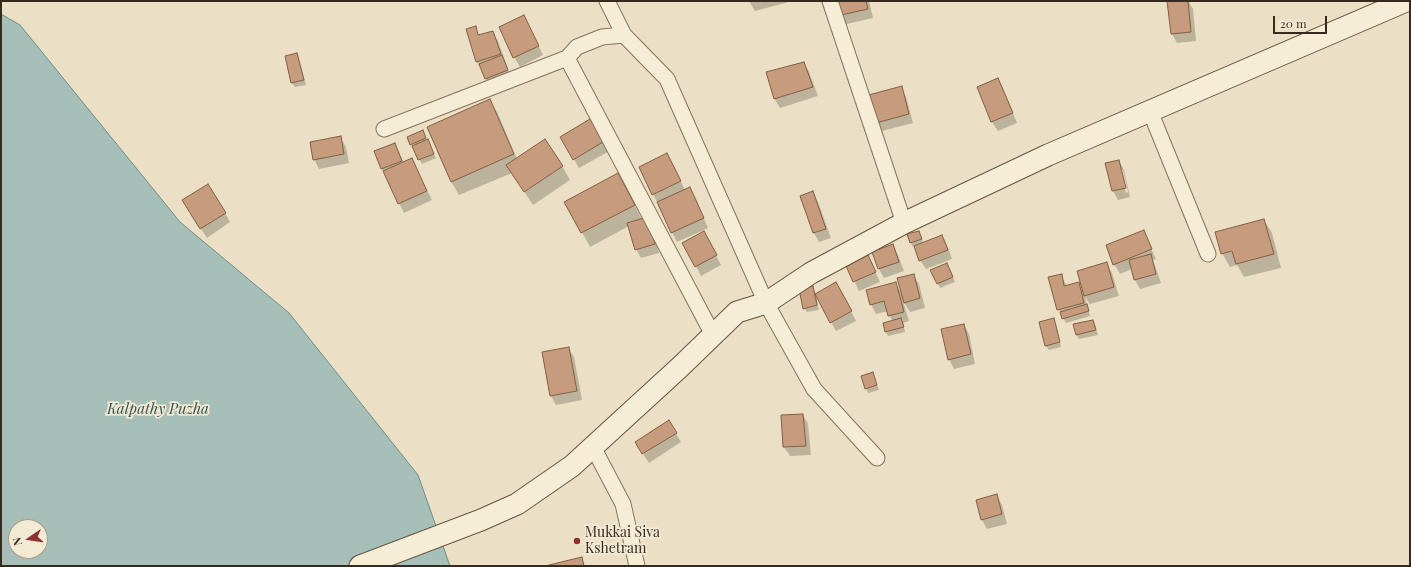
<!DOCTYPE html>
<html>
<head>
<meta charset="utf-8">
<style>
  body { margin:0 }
  #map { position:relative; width:1411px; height:567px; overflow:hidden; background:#ebe0c5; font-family:"Playfair Display",serif }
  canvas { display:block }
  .frame { position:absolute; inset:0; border:2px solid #362a1f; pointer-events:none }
  .north { position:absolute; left:8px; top:519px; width:40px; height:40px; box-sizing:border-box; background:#f3ead4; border:1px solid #a79d8c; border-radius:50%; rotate:257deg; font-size:11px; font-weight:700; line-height:16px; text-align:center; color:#362a1f }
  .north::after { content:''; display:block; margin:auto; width:14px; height:18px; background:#903030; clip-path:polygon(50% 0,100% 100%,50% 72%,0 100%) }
  .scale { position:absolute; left:1273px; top:16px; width:54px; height:18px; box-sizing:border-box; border:2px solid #362a1f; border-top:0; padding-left:5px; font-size:12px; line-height:14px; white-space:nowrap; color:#362a1f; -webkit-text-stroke:3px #f3ead4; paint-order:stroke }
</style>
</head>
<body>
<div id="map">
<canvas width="1411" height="567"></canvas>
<div class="frame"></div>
<div class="north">N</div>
<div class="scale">20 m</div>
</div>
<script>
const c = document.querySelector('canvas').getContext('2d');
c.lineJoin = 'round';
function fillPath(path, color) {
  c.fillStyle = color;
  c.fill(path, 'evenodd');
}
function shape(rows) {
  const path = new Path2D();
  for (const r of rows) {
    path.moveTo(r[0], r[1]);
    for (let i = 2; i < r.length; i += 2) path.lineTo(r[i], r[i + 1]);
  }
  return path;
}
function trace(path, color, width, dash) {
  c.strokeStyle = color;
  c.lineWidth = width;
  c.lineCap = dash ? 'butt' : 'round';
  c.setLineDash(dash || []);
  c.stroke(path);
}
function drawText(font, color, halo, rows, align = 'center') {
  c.font = font + ' "Playfair Display",serif';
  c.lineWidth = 3.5;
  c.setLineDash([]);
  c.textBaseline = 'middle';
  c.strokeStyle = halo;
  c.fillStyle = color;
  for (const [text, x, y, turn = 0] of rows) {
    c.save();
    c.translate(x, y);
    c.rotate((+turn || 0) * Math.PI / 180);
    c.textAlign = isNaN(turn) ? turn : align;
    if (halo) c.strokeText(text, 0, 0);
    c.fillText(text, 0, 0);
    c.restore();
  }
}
const water = shape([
  [1,14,20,25,180,222,289,313,418,475,450,566,1,566,1,14],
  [16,527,40,527,40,551,16,551,16,527]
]);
fillPath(water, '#a6bfb8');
trace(water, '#6e8c85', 1);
fillPath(shape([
  [749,1,789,1,789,2,755,11],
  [829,1,869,1,873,18,838,26],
  [1177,1,1188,1,1193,9,1196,41,1177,43,1172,34],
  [524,16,543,55,520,67,514,57],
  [475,28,480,36,492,32,498,41,512,80,491,88,477,62,467,30],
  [297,54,299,59,306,85,295,87,292,83,286,57],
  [804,63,809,72,818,96,780,108,774,98],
  [997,79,1003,88,1017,123,998,131,992,122,978,87],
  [901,87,906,97,913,123,878,132,873,123],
  [490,100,498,114,517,159,562,166,570,180,533,205,512,173,459,195,451,181],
  [595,118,613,149,579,168,561,137],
  [425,136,436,158,422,164,411,144],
  [340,137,346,147,349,163,319,169,314,159],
  [395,144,404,163,412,159,432,200,404,213,382,169],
  [1119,161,1124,170,1130,197,1118,200,1113,191],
  [1121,170,1123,170,1128,192,1126,193],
  [672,164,685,190,695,197,708,228,677,242,653,194],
  [626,188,642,220,652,228,659,253,641,258,636,249,629,226,590,247,566,202],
  [813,192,818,202,831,238,819,242,814,233],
  [189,210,225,213,230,222,207,238],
  [1264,220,1272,233,1281,268,1244,277,1237,265,1230,267,1222,253],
  [1143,231,1156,259,1153,260,1161,283,1140,289,1135,280,1132,269,1120,274,1114,264],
  [921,236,923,243,942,236,947,245,952,259,926,269,920,260,915,246,913,247,911,243],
  [709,242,721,265,701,276,696,266],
  [893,245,898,255,904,271,884,278,879,269,873,252],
  [868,256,880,282,859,291,847,266],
  [1107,264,1112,273,1119,296,1090,304,1085,297,1090,316,1066,323,1058,309,1061,275,1067,286,1078,283,1082,290],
  [949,268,955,282,940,288,932,270],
  [913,275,919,284,925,308,910,312,903,301,909,321,903,323,905,332,888,336,886,332,892,321,888,311,876,314,871,304,895,283,902,294],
  [812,287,816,295,841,293,856,321,836,331,816,295,819,310,807,312,804,308],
  [1053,319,1056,324,1061,347,1049,350,1046,346,1041,323],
  [1093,321,1095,325,1098,335,1079,339,1077,335],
  [964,325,969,334,975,364,954,369,949,359],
  [568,348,574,357,582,400,556,405,551,396],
  [873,373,879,390,868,393,862,376],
  [803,415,808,424,811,455,790,456,784,447,782,416],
  [669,422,681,442,649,463,641,451],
  [997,496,1002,505,1007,524,987,529,982,520]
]), '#0003');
const building = shape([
  [828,1,866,1,868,9,832,17,828,1],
  [1167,1,1188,1,1191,32,1171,34,1167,1],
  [524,15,539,46,513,58,499,27,524,15],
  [476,26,478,35,493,31,501,54,476,62,466,29,476,26],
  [297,53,304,80,291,83,285,56,297,53],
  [502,55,508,70,485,79,479,64,502,55],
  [804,62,813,87,774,99,766,72,804,62],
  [998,78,1013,113,991,122,977,87,998,78],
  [902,86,909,114,872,124,865,96,902,86],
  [490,99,514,154,451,182,427,127,490,99],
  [595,116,608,139,573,160,560,137,595,116],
  [423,130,426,138,410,145,407,137,423,130],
  [341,136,344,154,313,160,310,142,341,136],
  [428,139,434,154,418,160,412,146,428,139],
  [545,139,563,166,524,192,506,165,545,139],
  [395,143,402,161,381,169,374,151,395,143],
  [667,153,681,181,652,195,639,167,667,153],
  [412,158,427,191,398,204,383,171,412,158],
  [1119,160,1126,188,1112,191,1105,163,1119,160],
  [618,173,635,205,581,233,564,202,618,173],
  [208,184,226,213,200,229,182,200,208,184],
  [690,187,704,218,671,233,657,202,690,187],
  [813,191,826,229,813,233,800,196,813,191],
  [647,217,655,244,635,250,627,223,647,217],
  [1264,219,1274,254,1236,264,1232,251,1221,254,1215,232,1264,219],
  [1144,230,1152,249,1113,265,1106,245,1144,230],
  [704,231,717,255,695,267,682,243,704,231],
  [919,231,922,239,910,243,907,234,919,231],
  [942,235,948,250,919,261,914,246,942,235],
  [893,244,899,262,878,269,872,252,893,244],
  [1151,254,1156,274,1134,280,1129,260,1151,254],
  [868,255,876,272,853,282,846,266,868,255],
  [1107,262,1114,287,1084,296,1077,271,1107,262],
  [947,263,953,277,937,284,930,270,947,263],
  [914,274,920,298,904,303,897,278,914,274],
  [1062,274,1064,286,1079,282,1084,303,1057,310,1048,277,1062,274],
  [836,282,852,311,830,323,815,294,836,282],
  [896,282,904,312,888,316,884,301,870,305,866,290,896,282],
  [813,286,817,305,803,309,799,289,813,286],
  [1087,304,1089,311,1062,319,1060,312,1087,304],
  [901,318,904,327,885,332,883,323,901,318],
  [1054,318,1060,342,1045,346,1039,322,1054,318],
  [1093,320,1096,330,1076,335,1073,324,1093,320],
  [964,324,971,354,948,360,941,329,964,324],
  [569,347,577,391,550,396,542,352,569,347],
  [873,372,877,385,865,389,861,376,873,372],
  [803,414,806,446,783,447,781,415,803,414],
  [669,420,677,433,642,454,635,442,669,420],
  [997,494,1002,514,981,520,976,500,997,494],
  [582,557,584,566,545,566,582,557]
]);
fillPath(building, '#c79c7d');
trace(building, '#825d43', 1);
const minor = shape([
  [607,1,624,35,667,79,766,303,814,389,877,458],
  [830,1,904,223],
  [567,58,713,335],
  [1150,111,1208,254],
  [384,129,567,58,577,47,602,37,624,35],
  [593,447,623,504,637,566]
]);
const secondary = shape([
  [360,566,481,520,517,504,572,466,679,368,737,312,766,303,811,273,904,223,1048,155,1406,1]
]);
trace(minor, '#85725c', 17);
trace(secondary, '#66533f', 23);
trace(minor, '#f6edd7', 15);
trace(secondary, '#f6edd7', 21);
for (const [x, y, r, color] of [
  [577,541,4,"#903030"]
]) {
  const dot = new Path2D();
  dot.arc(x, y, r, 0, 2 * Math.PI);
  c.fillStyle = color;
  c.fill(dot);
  trace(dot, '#f3ead4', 1.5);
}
drawText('14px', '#362a1f', '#f3ead4', [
  ["Mukkai Siva",585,533],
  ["Kshetram",585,549]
], 'left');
drawText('italic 15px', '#2f5452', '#f3ead4', [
  ["Kalpathy Puzha",158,409]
]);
</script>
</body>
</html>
